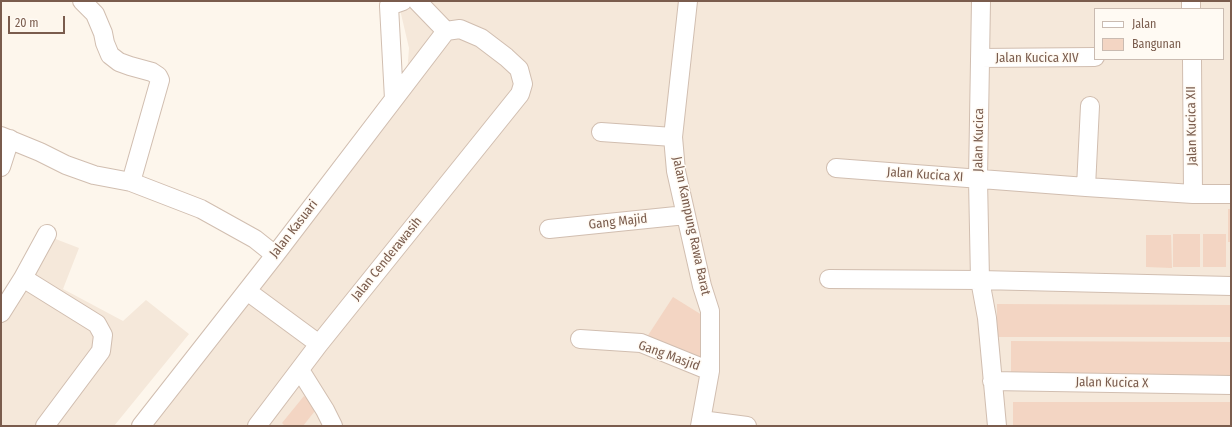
<!DOCTYPE html>
<html>
<head>
<meta charset="utf-8">
<style>
  body { margin:0 }
  #map { position:relative; width:1232px; height:427px; overflow:hidden; background:#fdf6ec; font-family:"Fira Sans Condensed",sans-serif }
  canvas { display:block }
  .frame { position:absolute; inset:0; border:2px solid #7a5c4d; pointer-events:none }
  .legend { position:absolute; left:1094px; top:8px; width:130px; height:52px; box-sizing:border-box; background:#fffaf3; border:1px solid #cabbb1; margin:0; padding:5px 7px; list-style:none; font-size:12px; color:#7a5c4d }
  .legend li { display:flex; align-items:center; gap:8px; height:20px }
  .legend b { width:20px; border:1px solid #cabbb1 }
  .scale { position:absolute; left:8px; top:16px; width:57px; height:18px; box-sizing:border-box; border:2px solid #7a5c4d; border-top:0; padding-left:5px; font-size:12px; line-height:14px; white-space:nowrap; color:#7a5c4d; -webkit-text-stroke:3px #fffaf3; paint-order:stroke }
</style>
</head>
<body>
<div id="map">
<canvas width="1232" height="427"></canvas>
<div class="frame"></div>
<ul class="legend">
<li><b style="height:5px;background:#fff"></b>Jalan</li>
<li><b style="height:11px;background:#f3d5c3"></b>Bangunan</li>
</ul>
<div class="scale">20 m</div>
</div>
<script>
const c = document.querySelector('canvas').getContext('2d');
c.lineJoin = 'round';
function fillPath(path, color) {
  c.fillStyle = color;
  c.fill(path, 'evenodd');
}
function shape(rows) {
  const path = new Path2D();
  for (const r of rows) {
    path.moveTo(r[0], r[1]);
    for (let i = 2; i < r.length; i += 2) path.lineTo(r[i], r[i + 1]);
  }
  return path;
}
function trace(path, color, width, dash) {
  c.strokeStyle = color;
  c.lineWidth = width;
  c.lineCap = dash ? 'butt' : 'round';
  c.setLineDash(dash || []);
  c.stroke(path);
}
function drawText(font, color, halo, rows, align = 'center') {
  c.font = font + ' "Fira Sans Condensed",sans-serif';
  c.lineWidth = 3;
  c.setLineDash([]);
  c.textBaseline = 'middle';
  c.strokeStyle = halo;
  c.fillStyle = color;
  for (const [text, x, y, turn = 0] of rows) {
    c.save();
    c.translate(x, y);
    c.rotate((+turn || 0) * Math.PI / 180);
    c.textAlign = isNaN(turn) ? turn : align;
    if (halo) c.strokeText(text, 0, 0);
    c.fillText(text, 0, 0);
    c.restore();
  }
}
fillPath(shape([
  [398,1,1231,1,1231,426,146,426,406,87,409,48],
  [1095,9,1223,9,1223,59,1095,59],
  [53,238,79,248,63,289,123,321,146,300,189,334,114,426,1,426,1,314]
]), '#f5e8da');
fillPath(shape([
  [1228,209,1231,209,1231,242,1228,242],
  [1173,234,1200,234,1200,267,1173,267],
  [1203,234,1226,234,1226,267,1203,267],
  [1146,235,1171,235,1172,268,1146,267],
  [1230,244,1231,244,1231,277,1230,277],
  [673,297,702,315,703,362,645,340],
  [997,304,1231,305,1231,337,997,337],
  [1011,341,1231,342,1231,375,1011,374],
  [304,396,318,407,303,426,285,426,282,423],
  [1013,402,1231,402,1231,426,1013,426]
]), '#f3d5c3');
const street = shape([
  [82,1,95,14,103,33,105,43,110,55,119,62,130,66,152,72,158,76,160,80,131,182],
  [417,1,446,31],
  [688,1,673,137,676,171,702,286,710,311,710,371,700,426],
  [981,1,978,179,980,280,987,318,997,426],
  [1191,1,1191,9],
  [980,58,1095,57],
  [1192,59,1193,194],
  [394,99,389,6,403,1],
  [601,132,673,137],
  [1,136,40,152,66,165,94,175,131,182,201,209,255,239,275,255],
  [1,167,10,139],
  [836,168,1086,187,1193,194,1231,194],
  [1086,187,1090,106],
  [549,229,686,215],
  [23,278,97,324,103,335,101,351,45,426],
  [829,279,980,280,1231,286],
  [247,291,319,344],
  [1,313,23,278,47,234],
  [580,339,641,343,710,371],
  [300,370,325,410,333,426],
  [992,381,1231,385],
  [701,420,747,426],
  [141,426,275,255,446,31],
  [257,426,319,344,520,94,523,84,519,69,506,57,481,38,460,29,446,31]
]);
trace(street, '#d1beb0', 20);
trace(street, '#fff', 18);
drawText('13px', '#7a5c4d', '#fffaf3', [
  ["Jalan Kucica XIV",1037,58],
  ["Jalan Kucica XII",1192,126,-91],
  ["Jalan Kucica",979,140,-89],
  ["Jalan Kucica XI",925,175,4],
  ["Gang Majid",618,222,-6],
  ["Jalan Kampung Rawa Barat",691,226,78],
  ["Jalan Kasuari",294,229,-52],
  ["Jalan Cenderawasih",387,259,-51],
  ["Gang Masjid",669,356,20],
  ["Jalan Kucica X",1112,383,1]
]);
</script>
</body>
</html>
